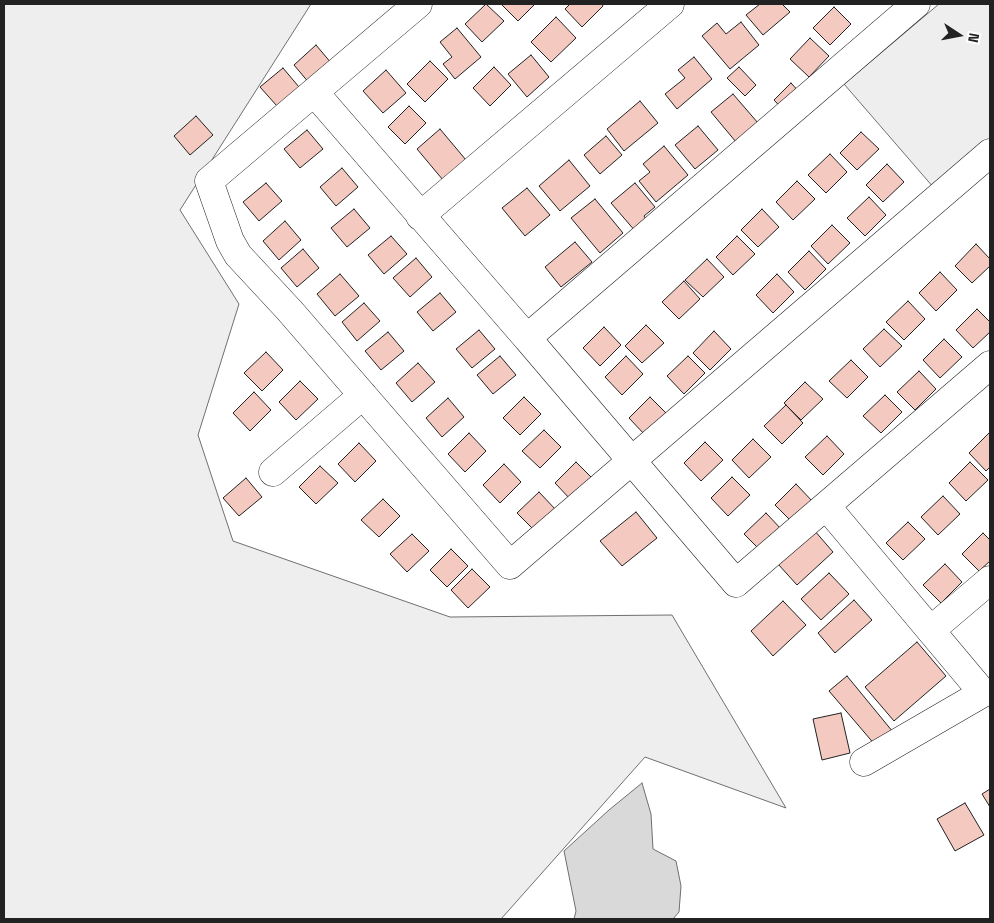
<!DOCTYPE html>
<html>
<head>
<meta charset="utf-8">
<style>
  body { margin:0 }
  #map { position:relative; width:994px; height:923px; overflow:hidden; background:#fff; font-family:"Space Grotesk",sans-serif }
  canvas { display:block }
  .frame { position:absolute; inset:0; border:5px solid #222; pointer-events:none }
  .north { position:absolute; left:934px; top:10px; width:50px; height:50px; -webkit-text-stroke:4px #fff; paint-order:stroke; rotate:101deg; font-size:14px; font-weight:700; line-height:20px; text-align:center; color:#222 }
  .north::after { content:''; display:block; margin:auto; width:18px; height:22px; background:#222; clip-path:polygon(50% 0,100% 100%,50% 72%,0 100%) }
</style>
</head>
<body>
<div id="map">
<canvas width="994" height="923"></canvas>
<div class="frame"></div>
<div class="north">N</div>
</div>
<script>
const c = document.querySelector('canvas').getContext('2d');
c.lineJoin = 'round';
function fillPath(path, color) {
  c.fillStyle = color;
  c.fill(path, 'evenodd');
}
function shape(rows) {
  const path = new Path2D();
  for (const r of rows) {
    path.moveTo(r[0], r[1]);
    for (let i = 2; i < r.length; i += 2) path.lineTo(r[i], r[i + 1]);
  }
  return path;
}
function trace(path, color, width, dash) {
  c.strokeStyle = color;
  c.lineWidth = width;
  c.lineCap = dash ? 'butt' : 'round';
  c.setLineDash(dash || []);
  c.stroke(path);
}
const green = shape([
  [4,4,311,4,180,210,239,304,198,435,233,541,450,617,672,615,786,808,645,757,501,919,4,919,4,4],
  [939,4,990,4,990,139,934,188,844,84,939,4]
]);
fillPath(green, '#eee');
trace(green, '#6f6f6f', 1);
const water = shape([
  [642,783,651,814,653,849,676,861,681,886,679,912,673,919,574,919,576,911,564,851,609,810,642,783]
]);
fillPath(water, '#d9d9d9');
trace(water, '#6f6f6f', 1);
const building = shape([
  [486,4,504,21,482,42,465,24,486,4],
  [501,4,535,4,518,21,501,4],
  [570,4,602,4,603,6,582,27,565,9,570,4],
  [760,4,782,4,790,12,763,35,746,15,760,4],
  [834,7,851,24,830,45,813,28,834,7],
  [556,17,576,38,551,62,531,42,556,17],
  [741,22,759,45,730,69,702,36,717,23,726,34,741,22],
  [457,28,481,57,455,79,443,64,452,57,440,42,457,28],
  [810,38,829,56,809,77,790,59,810,38],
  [316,45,332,64,310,84,294,65,316,45],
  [531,55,549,77,527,97,508,74,531,55],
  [694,57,712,79,677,109,665,94,685,78,678,70,694,57],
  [430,61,448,79,425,102,407,84,430,61],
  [494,67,511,85,490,106,473,88,494,67],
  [739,67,756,85,745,96,727,78,739,67],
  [283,68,299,87,277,106,260,87,283,68],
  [386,70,406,93,383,113,363,91,386,70],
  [791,83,802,95,785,112,774,100,791,83],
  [733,94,758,123,736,142,711,112,733,94],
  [640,101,658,123,624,151,607,129,640,101],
  [409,106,426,123,405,144,388,127,409,106],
  [196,116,213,135,190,155,174,136,196,116],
  [698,126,718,150,695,169,675,145,698,126],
  [440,129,466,160,443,180,417,149,440,129],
  [307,130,323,149,300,168,284,149,307,130],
  [861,132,879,149,857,170,840,153,861,132],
  [606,136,622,155,600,174,584,155,606,136],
  [664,146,688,175,656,202,639,181,650,172,643,164,664,146],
  [830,154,847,172,826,193,808,175,830,154],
  [569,160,590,186,560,211,539,186,569,160],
  [887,164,904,182,883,202,866,185,887,164],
  [342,168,358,187,336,206,320,187,342,168],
  [797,181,815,199,793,220,776,202,797,181],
  [266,183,282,201,259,221,243,202,266,183],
  [635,183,655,207,644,216,648,222,636,232,611,203,635,183],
  [527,188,550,215,525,236,502,208,527,188],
  [869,197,886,215,865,236,847,218,869,197],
  [595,199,623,233,600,253,571,218,595,199],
  [354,209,370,228,347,247,331,228,354,209],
  [762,209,779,227,758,247,741,230,762,209],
  [285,221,301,240,279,260,263,241,285,221],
  [832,225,850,243,828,264,811,246,832,225],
  [391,236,407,254,384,274,368,255,391,236],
  [737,236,755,254,733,275,716,257,737,236],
  [575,242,592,262,561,287,545,267,575,242],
  [976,244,990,259,990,266,972,283,955,266,976,244],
  [303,249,319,268,297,287,281,268,303,249],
  [809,251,826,269,805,290,788,272,809,251],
  [416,258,432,277,410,297,393,278,416,258],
  [707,259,724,277,703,297,685,280,707,259],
  [940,272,957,290,936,311,919,293,940,272],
  [340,274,359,296,335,316,317,294,340,274],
  [777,274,794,292,773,313,756,295,777,274],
  [684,281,700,299,679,319,662,302,684,281],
  [440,293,456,312,433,331,417,312,440,293],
  [908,301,925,319,904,340,886,322,908,301],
  [364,303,380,321,357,341,342,322,364,303],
  [977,309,990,322,990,332,973,348,956,330,977,309],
  [646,325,664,343,642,363,625,346,646,325],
  [604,327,621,345,600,366,583,348,604,327],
  [884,329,902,346,880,367,863,349,884,329],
  [479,330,495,349,472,368,456,349,479,330],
  [714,331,731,349,710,370,693,353,714,331],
  [388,332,404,351,381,370,365,351,388,332],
  [944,339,962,357,940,378,923,360,944,339],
  [266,352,283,370,262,391,244,373,266,352],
  [500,356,516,375,493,394,477,375,500,356],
  [626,356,643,374,622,395,605,377,626,356],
  [688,356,705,373,684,394,667,376,688,356],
  [851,360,868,377,847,398,829,381,851,360],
  [418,363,435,382,412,402,396,383,418,363],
  [919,371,936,389,915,410,897,392,919,371],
  [300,381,318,399,296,420,279,402,300,381],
  [805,382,823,399,801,420,784,403,805,382],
  [254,392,271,410,250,431,233,413,254,392],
  [885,395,902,412,881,433,863,416,885,395],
  [524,397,541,414,520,435,503,418,524,397],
  [650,397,668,415,646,436,629,418,650,397],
  [448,398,464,417,442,437,426,418,448,398],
  [786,405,803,423,782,444,764,426,786,405],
  [544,430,561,447,540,468,522,451,544,430],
  [990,432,990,467,986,471,969,453,990,432],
  [469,433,486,451,465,472,448,454,469,433],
  [827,436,844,454,823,475,805,457,827,436],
  [753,439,771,457,749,478,732,460,753,439],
  [705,442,723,460,701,481,684,463,705,442],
  [359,443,376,461,355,482,338,464,359,443],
  [576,462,594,480,572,501,555,483,576,462],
  [970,462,988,480,966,501,949,483,970,462],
  [504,464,521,482,500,503,483,485,504,464],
  [320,466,338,483,316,504,299,487,320,466],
  [732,477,750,495,728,516,711,498,732,477],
  [246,478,262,497,239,516,223,498,246,478],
  [796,484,813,502,792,522,775,505,796,484],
  [539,492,556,510,535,531,517,513,539,492],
  [943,496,960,514,938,535,921,517,943,496],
  [383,499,400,516,379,537,361,520,383,499],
  [636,512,657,538,622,566,600,541,636,512],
  [766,513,783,531,762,552,744,534,766,513],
  [908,522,925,539,903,560,886,543,908,522],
  [814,530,833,552,797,585,778,564,814,530],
  [983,533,990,540,990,561,979,571,962,554,983,533],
  [412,534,429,551,407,572,390,554,412,534],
  [451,549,468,566,447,587,430,570,451,549],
  [945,564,962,582,941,603,923,585,945,564],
  [472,569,490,587,468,608,451,590,472,569],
  [829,573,849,594,821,620,801,599,829,573],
  [854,600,872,620,835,653,818,633,854,600],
  [783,601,806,625,773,656,751,631,783,601],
  [917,642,946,676,894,721,865,687,917,642],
  [847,676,893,732,876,746,829,691,847,676],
  [841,713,850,753,822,760,813,719,841,713],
  [990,789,990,807,982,794,990,789],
  [965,803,984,835,955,851,937,819,965,803]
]);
fillPath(building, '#f3c9c0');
trace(building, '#222', 1);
const minor = shape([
  [418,4,209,181,230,241,238,255,290,311,510,565,990,153],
  [916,4,527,338,736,583,990,365],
  [314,92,527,338],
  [420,216,670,4],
  [273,472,363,395],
  [827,507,983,693,864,762],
  [931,630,990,580]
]);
trace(minor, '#222', 29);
trace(minor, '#fff', 28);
</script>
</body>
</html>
